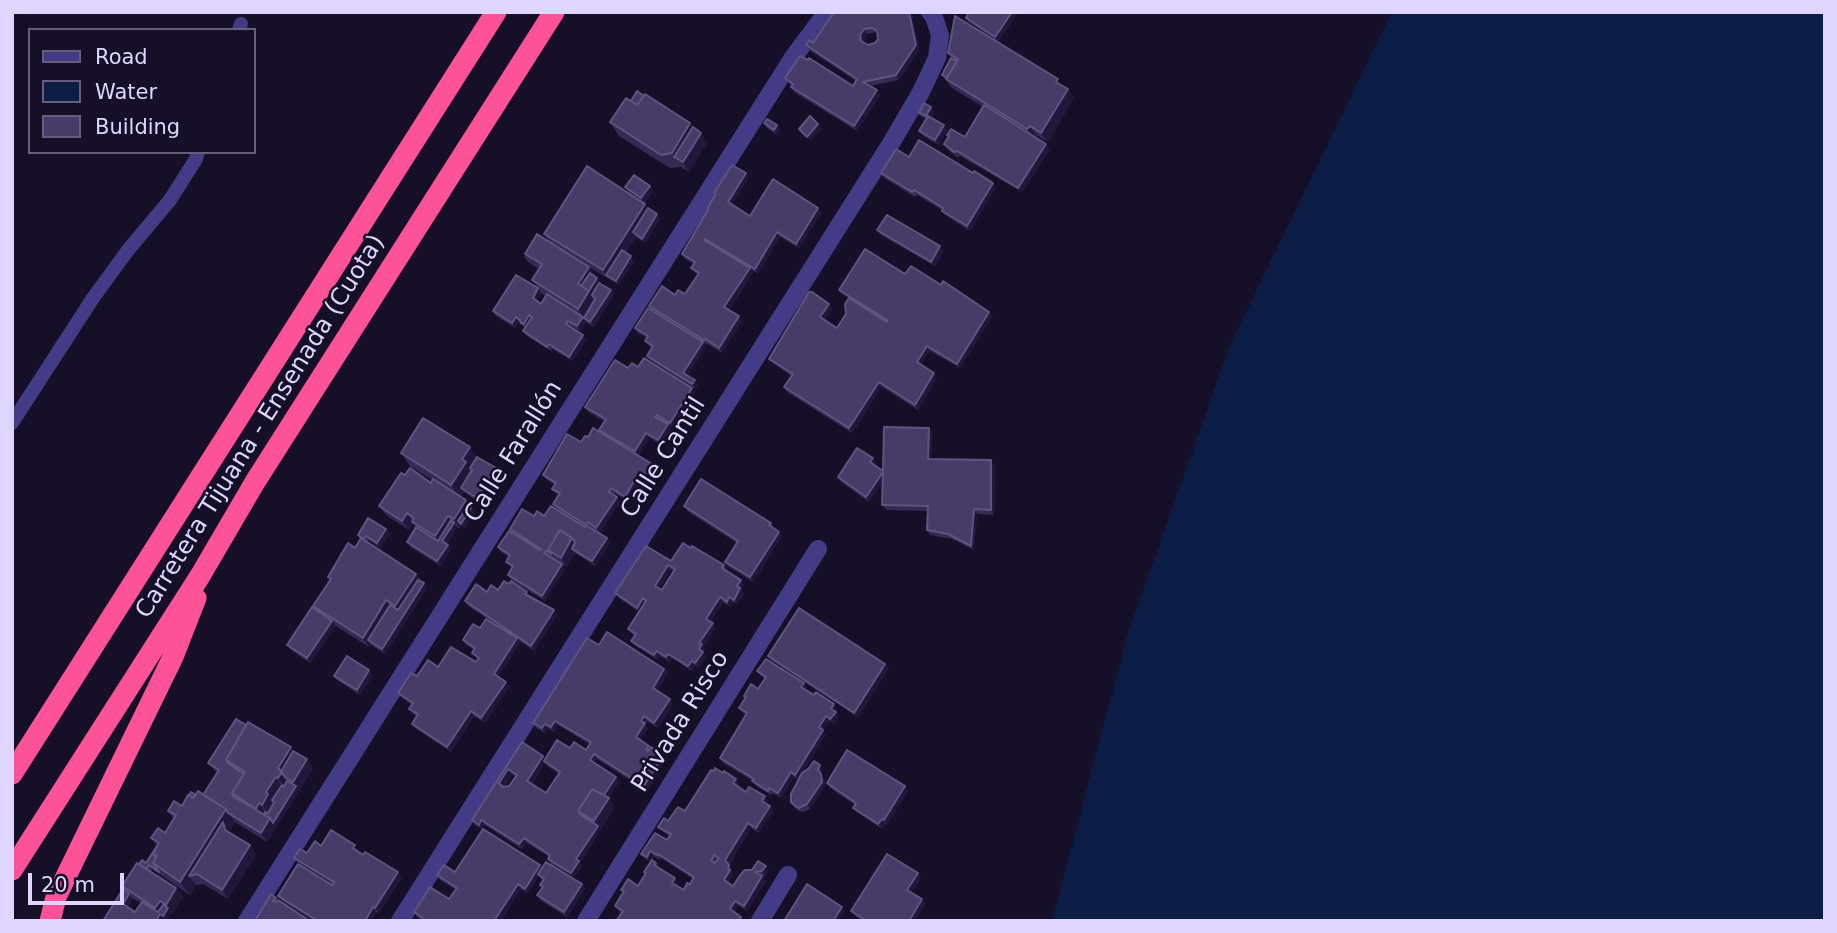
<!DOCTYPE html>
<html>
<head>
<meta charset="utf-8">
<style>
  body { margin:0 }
  #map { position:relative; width:1837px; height:933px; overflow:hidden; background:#151027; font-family:"DejaVu Sans",sans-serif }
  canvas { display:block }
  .frame { position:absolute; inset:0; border:14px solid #ded6ff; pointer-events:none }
  .legend { position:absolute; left:28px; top:28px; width:228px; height:126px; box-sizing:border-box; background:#151027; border:2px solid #655f7d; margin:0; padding:9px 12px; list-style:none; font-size:21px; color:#ded6ff }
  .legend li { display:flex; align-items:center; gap:14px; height:35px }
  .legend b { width:35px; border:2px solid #655f7d }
  .scale { position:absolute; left:28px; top:873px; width:96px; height:32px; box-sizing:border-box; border:4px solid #ded6ff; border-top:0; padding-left:9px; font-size:21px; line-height:24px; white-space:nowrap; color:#ded6ff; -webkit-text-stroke:5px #151027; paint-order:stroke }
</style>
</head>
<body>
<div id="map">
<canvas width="1837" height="933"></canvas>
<div class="frame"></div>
<ul class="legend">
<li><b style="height:9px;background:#433b86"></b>Road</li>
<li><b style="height:19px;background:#0b1c45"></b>Water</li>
<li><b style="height:19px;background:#473c67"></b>Building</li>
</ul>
<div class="scale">20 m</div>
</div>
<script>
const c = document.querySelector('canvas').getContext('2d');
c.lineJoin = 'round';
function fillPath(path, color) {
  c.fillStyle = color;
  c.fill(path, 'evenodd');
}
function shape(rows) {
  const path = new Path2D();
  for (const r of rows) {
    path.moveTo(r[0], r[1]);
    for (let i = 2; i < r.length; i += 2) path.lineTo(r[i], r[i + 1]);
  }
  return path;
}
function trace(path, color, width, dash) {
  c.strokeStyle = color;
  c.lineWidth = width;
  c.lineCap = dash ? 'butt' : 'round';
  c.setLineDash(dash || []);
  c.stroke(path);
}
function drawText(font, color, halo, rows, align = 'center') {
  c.font = font + ' "DejaVu Sans",sans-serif';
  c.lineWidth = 5;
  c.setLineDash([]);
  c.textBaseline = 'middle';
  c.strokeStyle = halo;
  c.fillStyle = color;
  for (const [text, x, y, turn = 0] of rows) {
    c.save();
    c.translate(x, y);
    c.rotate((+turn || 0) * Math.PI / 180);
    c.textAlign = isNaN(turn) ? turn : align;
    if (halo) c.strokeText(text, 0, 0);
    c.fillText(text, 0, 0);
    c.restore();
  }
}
fillPath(shape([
  [1392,12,1825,12,1825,921,1052,921,1127,636,1230,345]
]), '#0b1c45');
trace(shape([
  [239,30,241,24],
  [12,423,93,298,128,250,170,200,196,159,198,152]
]), '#433b86', 14);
trace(shape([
  [247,921,792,59,827,12],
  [400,921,890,145,921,92,937,58,940,35,934,17,930,12],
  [586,921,818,549],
  [760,921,788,875]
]), '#433b86', 18);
trace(shape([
  [12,774,496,12],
  [12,870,200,576,255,482,554,12],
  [50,921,56,897,173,657,196,598]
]), '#fe5298', 21);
fillPath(shape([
  [833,12,910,12,912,15,919,50,899,80,870,86,880,95,857,131,794,92,791,87,792,86,789,83,785,78,853,86,856,81,809,50,806,45,813,43,834,13],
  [876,32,877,34,878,39,875,43,868,45,864,43,864,40,867,34],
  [969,12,1018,12,998,42,969,22,966,18],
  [948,53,1063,86,1068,89,1074,98,1048,142,1036,135,1035,137,1046,144,1050,149,1022,192,960,156,957,157,947,149,944,144,949,137,947,135,965,137,983,107,952,88,942,75,951,58],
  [631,101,690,123,707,142,689,172,681,167,670,168,619,136,610,122],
  [931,107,934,112,931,118,944,125,947,130,939,145,923,136,919,131,926,119,922,117,919,113],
  [764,123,777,125,780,130,777,135,767,128],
  [909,157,996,187,970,231,945,215,942,210,917,195,915,197,884,178,881,173],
  [749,178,732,204,750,216,822,212,799,248,780,237,758,274,750,269,753,273,729,310,739,316,742,321,722,353,708,344,707,345,692,336,706,347,688,375,698,385,696,389,650,360,647,356,652,348,649,346,645,341,647,338,638,333,635,328,652,311,649,306,675,295,685,294,698,275,694,272,691,268,694,264,685,259,682,254,709,209,708,207,715,195,714,193],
  [650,186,653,191,645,203,629,192,625,187],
  [645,204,648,208,660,219,645,243,636,237,626,253,634,261,619,285,589,267,601,284,614,294,594,327,586,322,580,331,572,326,571,327,586,340,573,361,552,349,551,351,527,336,523,331,525,328,519,322,515,328,496,316,493,311,538,288,532,280,539,269,528,262,524,257,526,255,550,242,544,234],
  [541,293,546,296,541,304,537,301],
  [877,230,940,246,944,251,935,266,881,235],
  [905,274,941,285,993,316,960,368,930,351,921,365,934,373,937,378,918,410,882,387,852,433,787,392,784,387,791,376,773,363,769,359,832,308,825,320,837,328,846,314,849,298,842,294,839,290],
  [638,367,692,388,695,393,673,427,660,419,668,424,671,429,661,445,649,437,638,456,652,464,655,469,645,485,639,484,628,501,614,493,613,494,617,497,620,501,600,533,591,527,591,528,610,543,595,566,575,553,567,567,549,556,562,564,565,569,545,601,511,580,508,575,512,568,506,562,509,557,501,552,498,547,513,533,510,529,534,516,544,516,585,527,556,509,553,504,559,495,555,493,552,489,555,485,546,479,543,475,588,437,602,434,599,430,604,421,588,412,585,407,628,368],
  [929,428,932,433,931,459,995,465,994,515,977,514,974,550,952,539,930,535,927,530,927,511,886,510,882,505,883,482,869,502,841,482,838,477,873,458,876,463,875,465,883,471],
  [401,453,477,457,499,472,480,503,464,492,461,497,472,509,474,513,465,528,462,526,460,529,457,527,447,544,451,549,441,566,410,547,407,542,416,528,413,523,409,530,386,515,379,506,431,483,432,480,410,466],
  [684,506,771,523,774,528,782,536,753,582,728,566,725,562,737,543,687,511],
  [386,529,390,534,380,548,369,540,368,542,416,574,427,588,385,654,371,645,369,647,336,626,310,663,291,650,287,645,316,610,313,606,330,580,328,577,355,548,360,539,358,535],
  [671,561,724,565,727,570,744,585,741,589,744,593,737,604,733,602,730,607,723,602,710,622,716,628,704,647,705,649,703,652,706,656,699,668,695,665,692,671,672,658,670,662,660,656,658,660,634,645,631,641,634,636,628,629,639,612,619,598,615,593],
  [671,570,674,571,662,590,659,589],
  [498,590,530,597,557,615,534,651,517,639,520,643,498,677,509,687,485,723,474,716,451,752,415,728,412,724,416,716,413,714,409,709,412,705,401,697,398,693,417,676,476,662,478,660,472,653,474,650,466,645,463,640,480,628,509,633,468,606,465,601,487,592],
  [599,645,664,669,668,673,657,691,670,699,673,704,658,728,647,721,645,724,648,728,641,740,663,757,662,760,664,764,647,791,597,759,594,763,616,777,619,782,609,798,615,807,580,863,582,866,574,877,551,864,548,859,549,857,527,843,522,849,485,825,482,829,475,825,472,820,522,742,543,756,545,759,570,748,586,750,589,744,558,725,554,732,548,728,545,733,536,728,533,723],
  [545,763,547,766,559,774,546,793,532,784],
  [512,774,516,777,509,786,504,787],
  [768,656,889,668,858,717,771,660],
  [757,671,804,683,807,687,805,690,814,695,834,704,837,709,836,711,839,716,834,724,830,721,823,731,826,735,803,772,823,770,821,774,824,778,825,786,810,809,803,812,798,811,791,802,799,779,794,777,781,798,773,793,771,795,756,786,753,781,723,763,720,758,746,715,742,712,739,708,746,698,744,696,758,689,765,679,761,676],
  [373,675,360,695,337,680,334,676],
  [246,725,291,747,293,751,307,759,313,769,267,842,235,822,230,831,230,833,250,845,256,855,228,899,203,884,196,885,190,895,152,869,151,872,176,888,183,897,172,914,171,913,167,920,164,918,103,921,125,891,122,886,139,864,146,863,157,846,151,838,165,833,174,819,168,811,182,806,196,795,203,795,217,773,208,763],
  [132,898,141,903,135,912,127,907,133,899],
  [723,773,736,779,739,784,738,786,746,792,768,801,766,804,770,806,773,811,759,833,751,828,729,865,732,870,731,872,733,875,728,883,733,886,745,870,769,871,765,876,762,876,766,881,747,911,738,905,734,912,621,913,618,910,615,906,623,892,621,890,638,886,646,875,644,872,656,863,659,867,659,868,678,883,676,885,684,890,690,884,693,879,661,858,660,860,654,856,650,862,644,858,641,854,667,840,669,836,662,831,658,827,685,811],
  [827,783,908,791,887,825,885,824,882,829,857,812,853,808,855,805,830,788],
  [321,846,358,850,358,851,363,855,398,872,402,877,379,913,376,912,371,921,314,921,282,901,278,896,333,884,298,863,294,858],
  [540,865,542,868,582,884,585,889,567,917,540,900,537,895,542,888,540,885,543,881,539,876,528,893,521,889,501,921,423,921,417,917,414,912,449,899,456,890,440,880,437,875,455,872],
  [921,878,911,893,922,899,925,904,915,921,863,921,855,916,851,911]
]), '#352955');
fillPath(shape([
  [909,12,912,15,919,50,899,80,896,75],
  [1012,12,1018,12,998,42,995,37],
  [864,29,867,34,864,40,865,46,861,41,860,35],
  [1068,89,1074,98,1048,142,1041,133],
  [877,90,880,95,857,131,854,126],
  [931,107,934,112,929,121,926,116],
  [690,123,699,136,701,133,707,142,689,172,683,162,674,157,672,153],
  [818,124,822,129,810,141,807,137],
  [777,125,780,130,777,135,774,130],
  [944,125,947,130,939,145,935,140],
  [1030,126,1036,135,1034,139,1027,129],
  [1046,144,1050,149,1022,192,1018,188],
  [746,173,749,178,731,206,728,202],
  [993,183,996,187,970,231,967,226],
  [650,186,653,191,645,203,641,198],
  [645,204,652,213,633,232,636,237,611,277,606,275,603,270],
  [818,208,822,212,799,248,796,244],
  [657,214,660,219,645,243,642,239],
  [777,232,780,237,758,274,755,269],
  [940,246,944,251,935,266,931,262],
  [631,256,634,261,619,285,616,281],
  [589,267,603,287,584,318,587,323,578,309,578,284],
  [750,268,753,273,728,311,724,307],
  [538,288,541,293,536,302,533,298],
  [611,290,614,294,594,327,590,322],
  [829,304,832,308,824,322,820,317],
  [989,312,993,316,960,368,957,364],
  [529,315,532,320,527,328,524,324],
  [739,316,742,321,722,353,719,348],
  [516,317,519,322,515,328,512,323],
  [583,317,586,322,580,331,577,326],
  [583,335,586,340,573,361,569,357],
  [703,342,706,347,687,377,683,373],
  [927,346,930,351,920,367,917,362],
  [934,373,937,378,918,410,915,405],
  [695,380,698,385,696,389,692,384],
  [879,382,882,387,852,433,849,428],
  [692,388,695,393,673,427,670,423],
  [668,424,671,429,661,445,658,440],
  [929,428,932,433,931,463,928,459],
  [646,433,649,437,638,456,635,451],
  [470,447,479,460,461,488,464,492,460,498,451,485,462,459],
  [873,458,876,463,873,467,870,462],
  [991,460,995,465,994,515,991,510],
  [652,464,655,469,645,485,641,480],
  [496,468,499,472,480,503,477,498],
  [883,472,886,477,869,502,866,497],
  [635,479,639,484,628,501,625,497],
  [617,497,620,501,600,533,596,528],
  [466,500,474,513,465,528,458,521,462,526,460,529,454,519],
  [974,509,977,514,974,550,971,546],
  [407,513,413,522,409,530,402,521],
  [448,516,453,524,454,523,457,527,445,546,441,546,435,536],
  [386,529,390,534,380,548,377,543],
  [779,532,782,536,753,582,750,577],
  [572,538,578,547,572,549,575,553,567,567,561,558],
  [607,538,610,543,595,566,592,561],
  [448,545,451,549,441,566,437,561],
  [562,564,565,569,545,601,542,596],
  [668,565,671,570,658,591,655,586],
  [416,574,422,583,401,615,395,606],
  [741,580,744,585,741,589,744,593,737,604,734,600,737,586],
  [424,583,427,588,385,654,382,649],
  [720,597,723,602,709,624,706,619],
  [729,597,733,602,730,607,727,602],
  [643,598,646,603,640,613,637,608],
  [386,600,393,610,368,640,371,645,369,647,363,638],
  [554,610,557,615,534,651,531,646],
  [332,621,336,626,310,663,307,658],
  [713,623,716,628,704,647,705,649,703,652,706,656,699,668,695,663,699,649,699,643],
  [517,638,520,643,497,679,494,674],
  [657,651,660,656,658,660,654,655],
  [668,654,672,658,670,662,666,657],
  [692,661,695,665,692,671,688,666],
  [885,664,889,668,858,717,854,713],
  [664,669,668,673,656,693,653,688],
  [369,670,373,675,360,695,357,690],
  [506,682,509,687,485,723,481,718],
  [804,683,807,687,804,691,801,687],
  [670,699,673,704,658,728,654,723],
  [834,704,837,709,834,713,831,709],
  [471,711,474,716,451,752,447,747],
  [836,712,839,716,834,724,830,719],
  [644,716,647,721,645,724,648,728,640,742,636,737,641,721],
  [826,716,830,721,823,731,826,735,799,779,795,775,819,727],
  [555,721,558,725,554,732,551,727],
  [545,724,548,728,545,733,542,728],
  [291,747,300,761,288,779,284,777,290,786,288,792,278,778,278,768],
  [660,753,663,757,662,760,664,764,647,791,644,786],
  [594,754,597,759,593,765,590,760],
  [543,756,547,761,544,761,545,763,530,786,527,781],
  [307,759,313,769,267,842,261,833,270,818,296,786,293,782],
  [820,765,823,770,821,774,824,778,825,786,810,809,807,804],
  [508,769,512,774,503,788,499,783],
  [791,772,794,777,781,798,778,793],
  [276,777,285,790,271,818,262,805,266,792],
  [616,777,619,782,606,803,602,798],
  [736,779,739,784,736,788,733,783],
  [905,786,908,791,887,825,884,820],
  [765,796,768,801,765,806,762,801],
  [609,798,615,807,580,863,582,866,574,877,571,873,576,859,598,826,594,821],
  [259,803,268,816,266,822,256,809],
  [770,806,773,811,759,833,756,828],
  [226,809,235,822,230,831,231,839,197,874,189,876,196,885,190,895,180,882],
  [882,819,885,824,882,829,878,824],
  [481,820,485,825,482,829,479,825],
  [748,823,751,828,728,865,725,860],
  [524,838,527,843,522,849,519,844],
  [250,845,256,855,228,899,222,890],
  [650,851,654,856,650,862,647,857],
  [540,865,543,870,528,893,525,889],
  [729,865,732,870,731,872,733,875,727,885,724,880],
  [766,866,769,871,765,876,762,871],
  [398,872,402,877,379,913,375,908],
  [918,873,921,878,910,895,907,890],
  [762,876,766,881,747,911,744,906],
  [675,878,678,883,675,887,672,883],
  [518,884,521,889,501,921,494,921],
  [582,884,585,889,567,917,564,912],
  [176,888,183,897,172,914,166,905],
  [129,894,133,899,126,909,123,904],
  [922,899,925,904,915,921,909,921],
  [160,901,166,910,160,914,164,918,162,921,156,921,160,914,155,908],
  [735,901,738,905,733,914,730,909],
  [373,907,376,912,371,921,365,921],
  [842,907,845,911,839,921,833,921],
  [168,908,171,913,167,920,163,916]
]), '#20173b');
const building = shape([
  [834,12,909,12,916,45,896,75,863,82,877,90,854,126,791,87,793,84,785,78,800,56,808,60,809,58,853,86,857,79,806,45,809,40,813,43,834,12],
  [872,28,877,31,878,39,875,43,868,45,861,41,860,35,864,29,872,28],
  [969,12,1012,12,995,37,966,18,969,12],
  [955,16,1058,79,1056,82,1068,89,1041,133,1030,126,1027,129,946,79,958,59,948,53,955,16],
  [951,58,957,61,947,78,942,75,951,58],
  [637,91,644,96,637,105,631,101,637,91],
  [645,94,690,123,672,153,661,155,610,122,626,98,637,105,645,94],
  [924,103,931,107,926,116,919,113,924,103],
  [984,105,1046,144,1018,188,957,151,954,152,944,144,949,136,947,135,951,129,965,137,984,105],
  [810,116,818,124,807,137,799,129,810,116],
  [928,116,944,125,935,140,919,131,928,116],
  [767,119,777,125,774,130,764,123,767,119],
  [693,127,701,133,683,162,674,157,693,127],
  [919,140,973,173,974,171,993,183,967,226,942,211,943,208,914,190,912,192,881,173,896,149,909,157,919,140],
  [732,165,746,173,728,202,750,216,773,179,818,208,796,244,777,232,755,269,705,239,704,240,750,268,724,307,739,316,719,348,705,339,704,340,649,306,662,286,675,295,678,290,685,294,699,273,691,268,695,262,682,254,709,208,708,207,716,194,714,193,732,165],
  [587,166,645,204,603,270,544,234,587,166],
  [634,175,650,186,641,198,625,187,634,175],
  [648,208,657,214,642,239,633,232,648,208],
  [887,215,940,246,931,262,877,230,887,215],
  [537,234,589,267,578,284,589,291,578,309,532,280,542,264,525,254,537,234],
  [865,249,905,274,911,266,941,285,943,281,989,312,957,364,927,346,917,362,934,373,915,405,879,382,849,428,784,387,793,374,769,359,809,292,812,292,829,304,820,317,837,328,846,314,845,304,849,298,887,322,887,320,839,290,865,249],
  [622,250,631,256,616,281,606,275,622,250],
  [590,273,597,278,589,291,581,286,590,273],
  [516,275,538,288,533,298,541,304,547,294,583,317,577,326,568,321,566,324,583,335,569,357,549,344,547,347,523,331,532,317,529,315,524,324,521,323,520,320,516,317,512,323,493,311,516,275],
  [599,283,611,290,590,322,584,318,595,299,592,295,599,283],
  [648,308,703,342,683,373,695,380,692,384,647,356,653,346,645,341,648,336,635,328,648,308],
  [644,358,692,388,670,423,657,415,655,417,668,424,658,440,646,433,635,451,599,430,606,419,585,407,615,360,628,368,632,363,638,367,644,358],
  [423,418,470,447,462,459,466,462,451,485,401,453,423,418],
  [884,427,929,428,928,459,991,460,991,510,974,509,971,546,948,534,927,530,928,506,882,505,883,472,866,497,838,477,857,448,873,458,870,462,883,471,884,427],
  [593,428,652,464,641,480,635,479,625,497,611,488,609,492,617,497,596,528,588,522,586,525,553,504,560,493,552,489,556,483,543,475,567,434,581,442,585,436,588,437,593,428],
  [477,457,496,468,477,498,461,488,472,470,470,468,477,457],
  [410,468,431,483,433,479,466,500,454,519,448,516,435,536,412,522,414,518,407,513,402,521,379,506,401,473,405,475,410,468],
  [701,479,771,523,769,525,779,532,750,577,725,562,738,541,684,506,701,479],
  [468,506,471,508,461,524,458,521,468,506],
  [551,506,585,527,586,525,607,538,592,561,572,549,575,542,572,538,560,530,548,550,551,554,546,551,544,553,562,564,542,596,508,575,513,566,506,562,510,555,498,547,509,531,540,550,541,549,510,529,522,509,534,516,537,511,544,516,551,506],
  [368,518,386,529,377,543,366,536,363,539,358,535,368,518],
  [451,520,454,523,442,541,448,545,437,561,407,542,416,527,438,541,451,520],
  [560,530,572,538,561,558,548,550,560,530],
  [361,538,416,574,395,606,386,600,363,638,313,606,331,579,328,577,348,543,355,548,361,538],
  [683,543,691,548,692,546,724,565,722,568,741,580,737,586,740,588,734,600,729,597,727,602,720,597,706,619,713,623,699,643,702,644,699,649,703,652,695,663,692,661,688,666,668,654,666,657,657,651,654,655,631,641,636,634,628,629,646,601,643,598,637,608,615,593,646,546,671,561,683,543],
  [668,565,675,569,662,590,655,586,668,565],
  [418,580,424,583,382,649,368,640,390,605,398,610,418,580],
  [504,581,509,584,511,581,527,592,525,594,554,610,531,646,465,601,476,584,487,592,491,585,498,590,504,581],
  [312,607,332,621,307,658,287,645,312,607],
  [799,608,885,664,854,713,768,656,799,608],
  [486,619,517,638,494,674,506,682,481,718,471,711,447,747,412,724,418,714,409,709,413,703,398,693,411,673,417,676,428,660,438,667,451,647,476,662,479,658,472,653,475,648,463,640,473,624,480,628,486,619],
  [607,632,664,669,653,688,670,699,654,723,644,716,641,721,645,723,636,737,649,746,646,749,648,751,651,747,660,753,657,756,661,759,644,786,594,754,590,760,616,777,604,795,592,789,578,811,581,815,598,826,576,859,579,861,571,873,548,859,550,855,524,838,519,844,481,820,479,825,472,820,522,742,543,756,527,781,546,793,560,772,544,761,557,740,570,748,574,742,586,750,591,742,555,721,551,727,545,724,542,728,533,723,587,638,599,645,607,632],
  [508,769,517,775,509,786,503,787,499,783,508,769],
  [347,656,369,670,357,690,334,676,347,656],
  [766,659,804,683,801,687,814,695,816,692,834,704,831,709,836,712,830,719,826,716,819,727,823,730,795,775,791,772,778,793,769,788,768,791,752,781,754,779,720,758,747,713,739,708,746,697,744,696,751,684,758,689,766,677,757,671,766,659],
  [236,719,246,725,226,760,229,764,244,774,232,793,234,797,270,818,261,833,228,813,226,809,203,795,219,770,208,763,236,719],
  [248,722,291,747,278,768,282,772,278,778,276,777,266,792,268,794,262,805,259,803,256,809,232,793,245,772,226,760,248,722],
  [847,750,905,786,884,820,882,819,878,824,853,808,856,803,827,783,847,750],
  [293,751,307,759,293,782,286,778,281,772,293,751],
  [814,761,820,765,818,770,821,774,822,782,807,804,799,808,795,806,791,802,791,794,802,773,809,768,814,761],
  [715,768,723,773,724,771,736,779,733,783,746,792,749,787,765,796,762,801,770,806,756,828,748,823,725,860,729,865,728,869,730,870,724,880,733,886,741,874,745,870,752,870,758,861,766,866,762,871,755,872,762,876,744,906,735,901,730,909,741,917,739,921,616,921,623,911,615,906,624,891,621,890,628,879,638,886,646,873,644,872,652,860,656,863,654,865,675,878,672,883,684,890,687,883,690,884,694,877,658,854,657,855,650,851,647,857,641,854,655,833,667,840,671,834,658,827,664,818,668,821,678,807,685,811,711,770,714,771,715,768],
  [714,855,719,858,715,863,711,861,714,855],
  [287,781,296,786,273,823,270,818,264,815,265,812,268,813,274,803,272,800,282,785,284,787,287,781],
  [592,789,609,798,594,821,578,811,592,789],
  [198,791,226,809,180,882,153,863,157,856,153,853,159,843,151,838,158,828,165,833,176,815,168,811,174,801,182,806,188,795,193,798,198,791],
  [191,792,196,795,193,798,189,795,191,792],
  [223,822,225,830,250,845,222,890,197,874,189,876,223,822],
  [483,829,540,865,525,889,518,884,494,921,427,921,414,912,430,887,449,899,457,888,437,875,444,865,455,872,483,829],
  [331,830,355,845,353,848,363,855,365,852,398,872,375,908,373,907,365,921,318,921,278,896,298,864,332,885,334,882,294,858,300,849,307,853,315,841,321,846,331,830],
  [157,846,153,853,156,858,153,863,159,872,149,865,146,869,139,864,142,860,146,863,157,846],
  [887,854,918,873,907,890,922,899,909,921,867,921,851,911,887,854],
  [546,862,582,884,564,912,537,895,543,887,540,885,544,879,538,874,546,862],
  [137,863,176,888,166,905,160,901,155,908,122,886,137,863],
  [807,884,842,907,833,921,784,921,807,884],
  [123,889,129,894,123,904,135,912,142,902,158,912,163,905,168,908,163,916,160,914,156,921,103,921,123,889],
  [271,894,276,898,273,901,276,902,278,900,310,921,255,921,271,894]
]);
fillPath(building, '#473c67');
trace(building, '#5f547f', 2);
drawText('24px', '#ded6ff', '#151027', [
  ["Carretera Tijuana - Ensenada (Cuota)",261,427,-58],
  ["Calle Farallón",514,452,-58],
  ["Calle Cantil",664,458,-58],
  ["Privada Risco",681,722,-58]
]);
</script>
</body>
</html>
